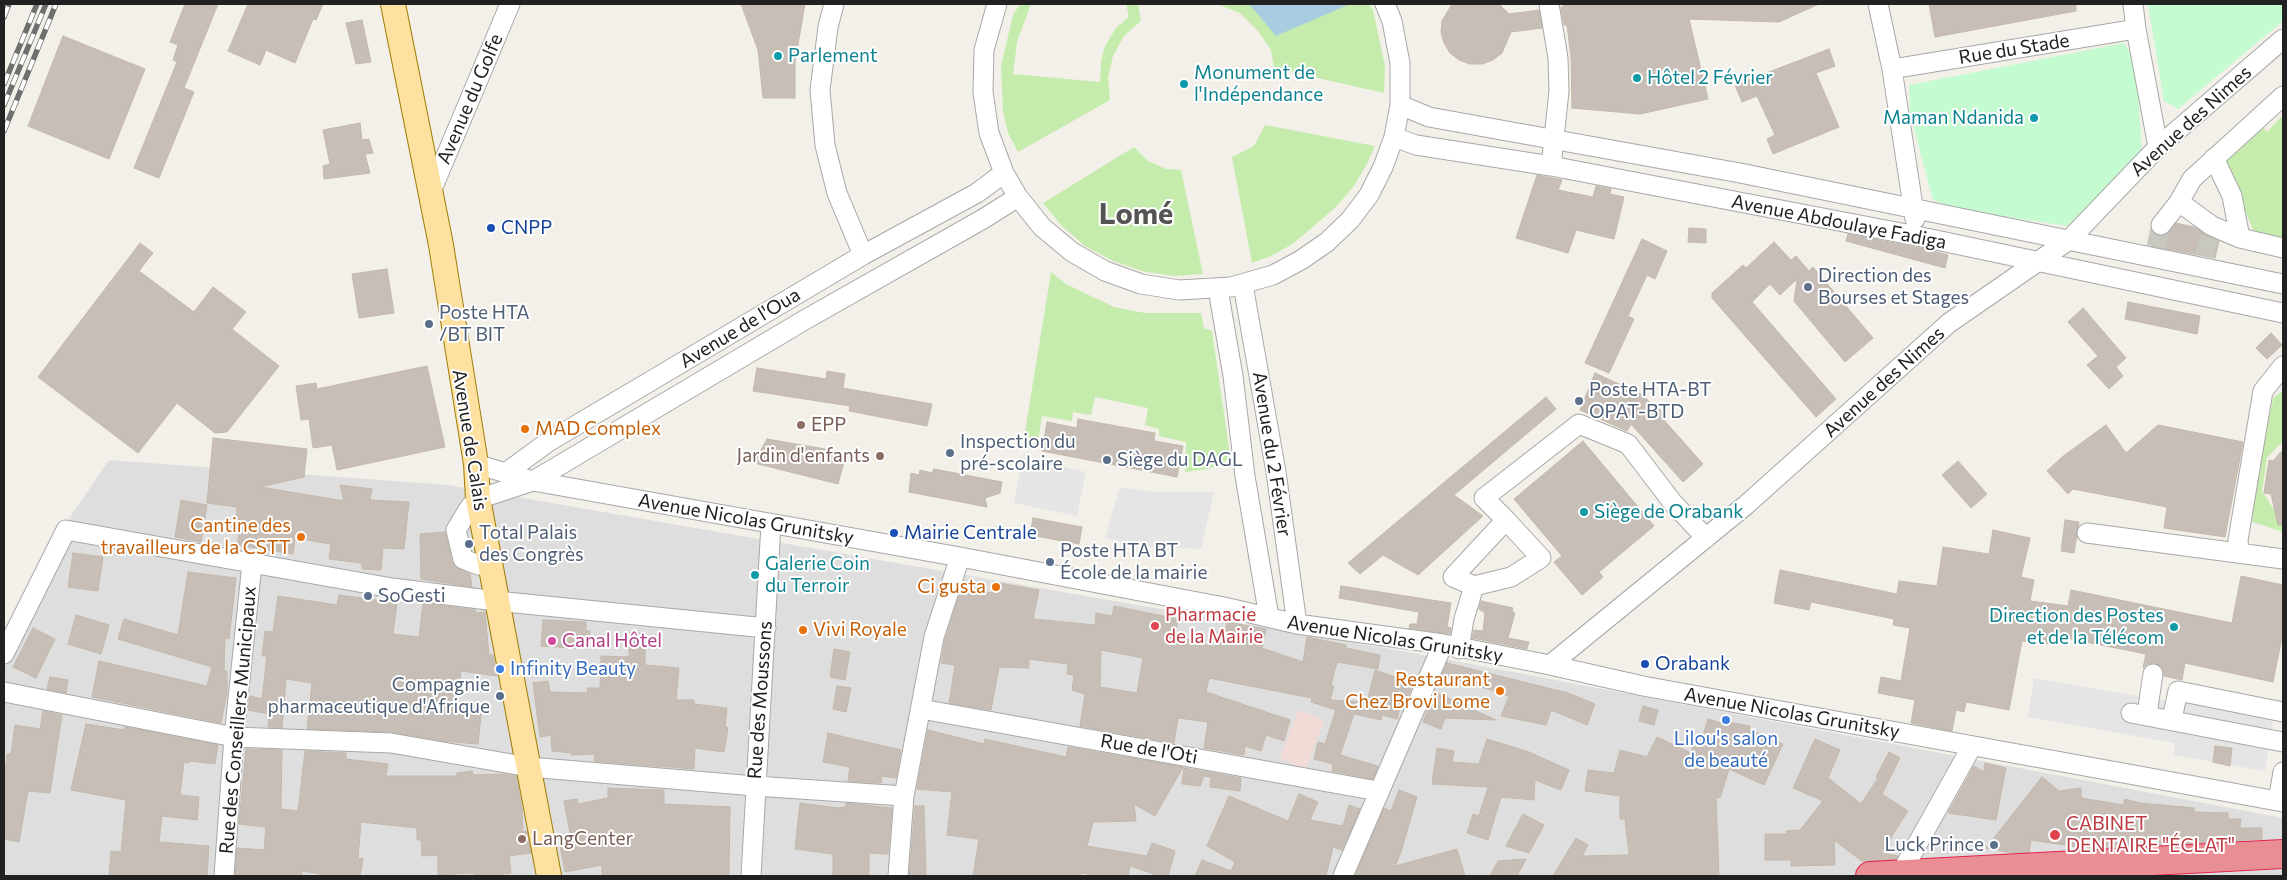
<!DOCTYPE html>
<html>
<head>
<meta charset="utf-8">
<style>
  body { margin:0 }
  #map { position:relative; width:2287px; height:880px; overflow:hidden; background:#f2f0e8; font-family:Commissioner,sans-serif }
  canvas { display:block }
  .frame { position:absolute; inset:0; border:5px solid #212121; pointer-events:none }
</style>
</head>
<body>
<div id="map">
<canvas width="2287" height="880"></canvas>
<div class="frame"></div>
</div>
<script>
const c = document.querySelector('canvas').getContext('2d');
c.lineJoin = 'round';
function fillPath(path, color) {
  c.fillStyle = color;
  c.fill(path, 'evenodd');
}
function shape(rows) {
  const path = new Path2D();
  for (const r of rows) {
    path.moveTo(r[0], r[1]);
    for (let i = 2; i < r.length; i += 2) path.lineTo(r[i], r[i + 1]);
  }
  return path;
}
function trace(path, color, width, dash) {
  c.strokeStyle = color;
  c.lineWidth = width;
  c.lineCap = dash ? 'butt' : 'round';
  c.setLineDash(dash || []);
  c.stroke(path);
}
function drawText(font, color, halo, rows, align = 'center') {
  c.font = font + ' Commissioner,sans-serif';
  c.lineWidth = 4;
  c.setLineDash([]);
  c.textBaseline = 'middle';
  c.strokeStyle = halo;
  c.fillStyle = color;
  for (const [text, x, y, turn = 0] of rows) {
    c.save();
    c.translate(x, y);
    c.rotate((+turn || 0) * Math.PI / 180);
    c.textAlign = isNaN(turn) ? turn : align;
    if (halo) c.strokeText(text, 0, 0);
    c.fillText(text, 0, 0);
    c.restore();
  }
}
fillPath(shape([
  [109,460,448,485,1402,651,2283,818,2283,876,4,876,4,642,55,539]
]), '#dfdede');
fillPath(shape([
  [1298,710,1324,720,1306,769,1280,759]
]), '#f2dbd7');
fillPath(shape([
  [1020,4,1031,4,1017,42,1013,74,1100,82,1101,61,1105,46,1116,28,1129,17,1126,4,1138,4,1141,21,1124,36,1113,56,1108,78,1110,100,1018,152,1008,133,1003,111,1001,66,1013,15],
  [1217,4,1369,4,1373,10,1385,66,1384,93,1274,68,1271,50,1258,31,1240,13],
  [2283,115,2283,241,2255,235,2224,159,2259,123,2267,132],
  [1265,125,1375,146,1367,164,1353,187,1336,207,1294,243,1271,256,1252,263,1232,157,1254,146],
  [1134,147,1148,161,1166,169,1181,170,1203,274,1174,276,1142,271,1113,261,1085,246,1062,226,1043,203],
  [1051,272,1066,284,1114,307,1145,313,1201,313,1204,328,1212,331,1230,455,1224,463,1208,469,1185,472,1186,442,1159,436,1159,429,1145,425,1148,408,1095,397,1091,415,1073,412,1072,421,1042,416,1038,442,1024,438],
  [2283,391,2283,441,2267,458,2262,491,2283,524,2283,532,2250,521,2271,407,2274,397]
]), '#c5ecad');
fillPath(shape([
  [2148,4,2283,4,2283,21,2178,109,2164,101],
  [2124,43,2136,63,2142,152,2067,226,1962,210,1933,200,1910,113,1909,85]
]), '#c5fbd0');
fillPath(shape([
  [1022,457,1086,472,1077,516,1014,503],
  [1120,487,1153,492,1214,492,1201,549,1149,547,1105,538],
  [2034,678,2183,704,2187,688,2276,704,2265,771,2173,755,2175,743,2028,717]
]), '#e5e5e5');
fillPath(shape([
  [1249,4,1350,4,1276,36]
]), '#a8cde0');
const building = shape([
  [185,4,218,4,184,88,194,92,159,178,134,168,177,62,173,60,178,45,170,42,185,4],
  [248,4,323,4,316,20,313,19,295,63,266,50,260,65,228,51,248,4],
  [741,4,805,4,795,62,795,98,763,98,758,50,741,4],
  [1452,4,1499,4,1509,14,1539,10,1542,28,1511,32,1502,53,1493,60,1482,64,1470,64,1459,60,1450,53,1444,43,1441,32,1442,21,1452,4],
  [1563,4,1819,4,1779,22,1689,19,1708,99,1640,114,1572,108,1571,57,1567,25,1564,25,1561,7,1564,7,1563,4],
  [1929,4,2076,4,2076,11,1935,37,1929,4],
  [362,20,371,62,356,64,346,23,362,20],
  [63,36,145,69,109,159,28,126,63,36],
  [1829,49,1835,66,1816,73,1839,127,1773,154,1767,139,1775,135,1757,96,1742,102,1735,85,1829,49],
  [360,123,362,140,369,139,373,153,365,154,370,173,324,179,323,166,330,164,323,130,360,123],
  [1537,175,1562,180,1558,190,1593,197,1596,186,1611,189,1610,194,1624,197,1614,239,1576,230,1568,253,1516,238,1537,175],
  [2176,223,2194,227,2219,241,2215,258,2151,246,2153,233,2159,236,2165,236,2176,223],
  [1689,228,1706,229,1706,243,1688,242,1689,228],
  [1848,234,1925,249,1948,255,1945,268,1846,241,1848,234],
  [1642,239,1667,251,1655,279,1647,275,1628,316,1634,319,1609,373,1585,363,1642,239],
  [1774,242,1791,260,1796,256,1809,271,1813,267,1873,338,1845,362,1794,301,1797,279,1780,295,1770,284,1752,302,1836,399,1816,417,1712,298,1712,293,1743,265,1746,268,1774,242],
  [140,243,153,253,139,271,194,312,213,287,246,312,232,329,279,366,227,432,215,433,177,403,138,453,38,377,140,243],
  [387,269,394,313,359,318,352,274,387,269],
  [2128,302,2200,316,2197,334,2125,319,2128,302],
  [2083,308,2126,358,2116,367,2123,376,2109,389,2087,365,2098,356,2068,322,2083,308],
  [2271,333,2282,345,2267,359,2256,348,2271,333],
  [427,366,445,447,337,470,332,445,313,448,309,419,301,420,296,386,316,383,317,389,427,366],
  [757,368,826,379,827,371,845,374,843,388,932,404,927,426,849,411,850,406,753,391,757,368],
  [1595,373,1643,395,1653,406,1655,404,1666,416,1663,419,1703,464,1683,482,1631,424,1627,431,1580,410,1595,373],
  [1546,397,1556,409,1454,495,1483,516,1418,575,1383,555,1360,574,1348,563,1546,397],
  [1078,419,1155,433,1154,441,1183,446,1177,477,1042,451,1047,422,1077,428,1078,419],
  [2106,425,2126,453,2158,425,2243,442,2225,537,2164,528,2167,507,2073,489,2068,494,2047,471,2062,457,2106,425],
  [213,438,307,449,304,477,260,487,344,501,340,485,372,489,370,500,409,502,404,549,383,548,381,570,362,569,362,563,329,559,331,544,295,538,293,554,237,545,240,529,236,528,237,507,207,503,213,438],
  [767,439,825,449,827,453,845,458,838,484,754,463,767,439],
  [1583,441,1654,526,1599,572,1603,577,1582,595,1554,562,1562,556,1514,499,1583,441],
  [2283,450,2283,524,2278,525,2271,494,2264,493,2269,460,2273,461,2283,450],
  [1958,461,1987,494,1971,508,1942,475,1958,461],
  [934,469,1002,482,1000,493,985,498,987,507,909,492,911,473,919,475,920,470,932,473,934,469],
  [181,500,207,505,201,542,175,537,181,500],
  [1033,518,1082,527,1079,544,1030,535,1033,518],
  [2065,520,2079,522,2074,553,2061,551,2065,520],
  [1993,530,2030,538,2021,577,2034,580,2030,601,2068,606,2071,590,2232,623,2241,576,2283,585,2283,632,2273,682,2185,663,2182,680,2164,676,2163,669,2155,663,2148,664,2143,668,2146,654,2051,635,2050,644,2022,641,2009,710,1966,702,1964,712,1956,710,1952,731,1911,723,1915,700,1878,693,1881,677,1901,681,1910,628,1893,625,1894,619,1811,602,1809,610,1774,603,1780,570,1897,594,1899,581,1937,586,1943,547,1989,554,1993,530],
  [445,532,452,562,459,569,470,574,472,587,421,579,420,534,445,532],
  [73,553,103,557,98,591,68,587,73,553],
  [188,572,236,578,229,639,225,638,224,671,227,671,227,692,221,723,92,697,99,661,207,686,212,667,118,639,124,619,178,635,188,572],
  [993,582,1039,590,1033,619,1095,625,1096,613,1112,616,1114,606,1178,619,1175,636,1215,647,1218,631,1225,633,1227,622,1266,629,1262,648,1303,662,1307,637,1346,645,1346,648,1380,655,1378,669,1337,662,1331,685,1334,686,1330,700,1367,702,1375,670,1413,683,1406,701,1402,699,1397,719,1382,715,1381,720,1354,714,1340,755,1378,766,1373,779,1332,771,1333,764,1314,759,1318,742,1325,744,1336,710,1311,702,1312,698,1209,678,1206,692,1290,720,1284,741,1266,735,1261,751,1245,746,1244,755,1204,748,1208,722,1178,718,1174,743,1080,726,1085,694,1072,690,1074,675,1067,674,1068,664,1029,659,1029,668,999,667,991,710,949,703,955,665,941,663,945,640,962,587,992,593,993,582],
  [1101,650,1143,658,1137,693,1100,687,1101,650],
  [1341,586,1451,603,1447,627,1451,628,1450,634,1409,628,1410,624,1417,624,1419,612,1339,598,1341,586],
  [339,595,397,603,393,634,419,637,423,603,475,610,476,613,485,612,489,655,493,655,497,676,461,671,457,703,482,706,478,744,443,741,392,732,307,729,312,683,286,679,282,728,268,727,269,714,248,710,250,696,262,699,267,656,262,656,265,631,273,632,278,596,337,605,339,595],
  [1481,601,1513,608,1512,612,1515,613,1508,638,1529,642,1527,649,1472,638,1474,630,1483,631,1485,613,1479,609,1481,601],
  [76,615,109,625,101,654,68,644,76,615],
  [543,620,586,622,586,631,590,631,589,649,541,646,543,620],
  [33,628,55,639,36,678,13,667,33,628],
  [629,633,645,633,645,665,679,668,676,700,694,700,694,704,727,708,725,727,728,728,724,752,695,748,694,769,629,764,594,761,595,754,571,755,571,753,552,751,551,735,540,737,533,683,548,681,550,692,588,693,587,688,600,688,601,656,629,657,629,633],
  [834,649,850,652,845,680,830,677,834,649],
  [1447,663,1568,693,1595,704,1587,725,1551,710,1546,725,1501,716,1509,696,1442,674,1447,663],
  [50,677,68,680,66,693,47,689,50,677],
  [837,686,851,688,846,712,833,709,837,686],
  [1437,693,1496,720,1445,718,1441,729,1423,722,1432,698,1435,699,1437,693],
  [1643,706,1658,710,1654,725,1639,721,1643,706],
  [43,711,62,715,50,793,28,791,19,842,4,839,4,765,6,766,7,754,11,754,15,725,40,729,43,711],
  [1708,719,1727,725,1728,722,1750,726,1749,729,1783,744,1764,785,1729,769,1720,798,1716,797,1719,876,1553,876,1576,838,1588,845,1582,856,1629,855,1625,819,1620,819,1620,796,1585,791,1588,770,1614,773,1620,750,1647,757,1657,737,1691,753,1693,746,1699,748,1708,719],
  [86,724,124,730,125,727,218,745,215,764,190,761,189,763,184,762,180,795,199,797,197,820,162,816,159,842,209,846,207,876,109,876,111,851,121,852,126,800,71,790,86,724],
  [928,730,984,744,985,739,1066,757,1068,747,1183,767,1155,816,1134,804,1136,821,1093,822,1087,846,1147,856,1152,843,1175,851,1168,876,1159,876,1130,866,1128,876,1104,876,1081,873,1081,876,973,876,979,839,947,835,952,792,917,789,928,730],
  [828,733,901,750,896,778,882,776,881,783,848,781,850,767,823,762,828,733],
  [1487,739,1529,752,1569,770,1561,790,1535,780,1534,800,1501,797,1488,840,1467,833,1473,814,1479,816,1488,787,1432,784,1437,748,1454,751,1452,762,1479,764,1487,739],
  [1815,739,1840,750,1828,778,1861,804,1878,778,1876,777,1889,752,1900,758,1882,794,1908,811,1881,853,1898,856,1896,859,1863,862,1834,840,1835,865,1791,866,1791,860,1765,860,1765,834,1787,834,1786,831,1800,830,1823,801,1793,788,1815,739],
  [2215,746,2232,748,2230,766,2213,762,2215,746],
  [246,749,282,750,281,809,298,811,305,751,346,753,346,759,388,764,386,776,457,776,457,773,472,771,473,775,502,774,516,776,522,808,523,832,527,831,531,853,509,856,511,873,488,876,474,876,474,873,438,875,438,855,422,856,421,840,417,840,417,828,361,822,358,858,363,859,360,876,332,876,302,871,301,876,235,876,237,848,264,850,266,827,239,824,246,749],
  [1985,763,2006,768,1996,820,1948,813,1974,766,1984,772,1985,763],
  [1184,768,1241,778,1240,791,1210,787,1211,777,1204,776,1200,786,1182,784,1184,768],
  [2042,777,2059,791,2081,788,2081,798,2123,805,2125,799,2140,803,2194,808,2194,812,2228,813,2228,819,2241,819,2240,828,2262,828,2262,839,2092,849,2031,840,2029,852,2012,853,1986,848,2042,777],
  [608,788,664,790,664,804,730,807,729,876,602,876,602,865,565,872,560,845,572,843,564,801,577,799,578,804,608,798,608,788],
  [1399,790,1417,797,1401,852,1395,866,1457,849,1465,876,1355,876,1384,808,1391,811,1399,790],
  [1299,794,1318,802,1310,820,1343,826,1349,805,1360,809,1342,850,1333,847,1326,876,1195,876,1202,860,1231,871,1235,862,1207,846,1229,796,1288,821,1299,794],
  [800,803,838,808,846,807,846,803,892,808,888,854,869,853,869,876,833,876,833,854,795,849,800,803],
  [915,806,924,806,926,876,909,876,915,806],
  [1523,814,1544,825,1529,853,1506,846,1523,814],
  [1526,859,1517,876,1490,876,1498,861,1526,859]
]);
fillPath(building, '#c7bfb7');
trace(building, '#c4b8a9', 1);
trace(shape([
  [2156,247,2161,225],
  [2205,256,2210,234]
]), '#c8c7c0', 19, [19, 9]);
const minor = shape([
  [834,4,828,27,820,90,825,145,837,193,863,255],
  [997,4,984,50,983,92,989,133,1004,173,1018,197,1042,227,1072,252,1105,271,1141,284,1179,290,1231,287,1273,275,1301,260,1327,242,1350,220,1369,195,1383,167,1394,137,1400,105,1400,63,1392,21,1385,4],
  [1549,4,1558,58,1559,91,1551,166],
  [1878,4,1892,69,1915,219],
  [2136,29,2158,147],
  [1892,69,2136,29,2133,4],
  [2283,96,2192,179,2179,202,2212,226,2240,238,2283,248],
  [1400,105,1429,117,1740,173,2283,284],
  [1394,137,1416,145,1551,166,1917,236,2283,313],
  [2214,158,2232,196,2240,238],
  [430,194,510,4],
  [2161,225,2179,202],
  [1243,285,1276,472,1297,624],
  [1218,289,1233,376,1245,476,1269,617],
  [476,464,533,481,960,557,1224,607,1297,624,1443,644,1550,665,1643,686,2283,802],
  [507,472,548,442,863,255,977,193,1004,173],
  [470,507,478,499,533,481,808,318,983,219,1018,197],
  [468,510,456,530,463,559,479,565],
  [1506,520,1453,577,1474,586,1511,577,1541,558,1506,520,1484,498,1579,424,1628,444,1673,503,1706,538],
  [2087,533,2283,559],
  [2239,552,2238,540,2263,391,2283,366],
  [1459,649,1464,619,1474,586],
  [4,654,66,530,392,588,496,601,766,628],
  [1550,665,1746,505,1949,323,2069,240,2158,147,2283,39],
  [4,692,234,737,391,743,529,767,755,786,904,796],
  [921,709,1378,791],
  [2131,713,2283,742],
  [2147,714,2153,674],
  [2172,719,2178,691,2283,712],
  [2278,801,2283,772],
  [1900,875,1972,746],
  [224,876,234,737,252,564],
  [751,876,771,524],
  [898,876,904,796,934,637,960,557],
  [1343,876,1443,644]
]);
const major = shape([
  [393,4,441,245,476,464,478,499,549,876]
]);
const highway = shape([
  [1870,876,2283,854]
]);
trace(minor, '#a8a8a8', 21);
trace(major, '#9f7c00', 26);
trace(highway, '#e1244f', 30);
trace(minor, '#fff', 19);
trace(major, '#fee0a0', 24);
trace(highway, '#ea8e95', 28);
const rail = shape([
  [4,17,9,4],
  [4,84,37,4],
  [4,105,46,4],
  [4,131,56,4]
]);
trace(rail, '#6f6f6f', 5.5);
trace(rail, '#fff', 4, [11]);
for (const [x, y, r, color] of [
  [778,56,5,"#0f9aa8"],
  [1637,78,5,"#0f9aa8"],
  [1184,84,5,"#0f9aa8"],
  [2034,118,5,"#0f9aa8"],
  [491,228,5,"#1a4fb4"],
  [1808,287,5,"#5c6f8a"],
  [429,324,5,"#5c6f8a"],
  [1579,401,5,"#5c6f8a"],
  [801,425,5,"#8d6e63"],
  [525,429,5,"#e8710a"],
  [950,453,5,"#5c6f8a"],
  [880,456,5,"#8d6e63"],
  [1107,460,5,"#5c6f8a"],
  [1584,512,5,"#0f9aa8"],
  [894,533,5,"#1a4fb4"],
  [301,537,5,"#e8710a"],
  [469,544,5,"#5c6f8a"],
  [1050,562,5,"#5c6f8a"],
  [755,575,5,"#0f9aa8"],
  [996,587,5,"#e8710a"],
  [368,596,5,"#5c6f8a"],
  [1155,626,5,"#e0444e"],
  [2174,627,5,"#0f9aa8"],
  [803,630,5,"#e8710a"],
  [552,641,5,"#d1479c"],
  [1645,664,5,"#1a4fb4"],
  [500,669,5,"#3f7fe0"],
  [1500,691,5,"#e8710a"],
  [500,696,5,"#5c6f8a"],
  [1726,720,5,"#3f7fe0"],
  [2055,835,6,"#e0444e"],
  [522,839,5,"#8d6e63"],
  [1994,845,5,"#5c6f8a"]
]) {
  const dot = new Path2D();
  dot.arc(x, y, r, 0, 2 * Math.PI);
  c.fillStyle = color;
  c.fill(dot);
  trace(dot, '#fff', 2);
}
drawText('19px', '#212121', '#fff', [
  ["Rue du Stade",2014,49,-9],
  ["Avenue du Golfe",470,99,-67],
  ["Avenue des Nimes",2191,121,-42],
  ["Avenue Abdoulaye Fadiga",1839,222,11],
  ["Avenue de l'Oua",740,328,-31],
  ["Avenue des Nimes",1884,382,-42],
  ["Avenue de Calais",470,440,81],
  ["Avenue du 2 Février",1272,454,81],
  ["Avenue Nicolas Grunitsky",746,519,10],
  ["Avenue Nicolas Grunitsky",1395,639,9],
  ["Rue des Moussons",760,700,-86],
  ["Avenue Nicolas Grunitsky",1792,713,10],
  ["Rue des Conseillers Municipaux",238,720,-85],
  ["Rue de l'Oti",1149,749,10]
]);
drawText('19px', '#0d838f', '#fff', [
  ["Parlement",788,56],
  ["Monument de",1194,73],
  ["l'Indépendance",1194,95],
  ["Hôtel 2 Février",1647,78],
  ["Maman Ndanida",2024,118,"right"],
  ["Siège de Orabank",1594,512],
  ["Galerie Coin",765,564],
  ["du Terroir",765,586],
  ["Direction des Postes",2164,616,"right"],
  ["et de la Télécom",2164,638,"right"]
], 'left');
drawText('19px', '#164399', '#fff', [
  ["CNPP",501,228],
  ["Mairie Centrale",904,533],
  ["Orabank",1655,664]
], 'left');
drawText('19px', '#4e5e75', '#fff', [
  ["Direction des",1818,276],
  ["Bourses et Stages",1818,298],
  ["Poste HTA",439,313],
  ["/BT BIT",439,335],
  ["Poste HTA-BT",1589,390],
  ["OPAT-BTD",1589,412],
  ["Inspection du",960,442],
  ["pré-scolaire",960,464],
  ["Siège du DAGL",1117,460],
  ["Total Palais",479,533],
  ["des Congrès",479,555],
  ["Poste HTA BT",1060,551],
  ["École de la mairie",1060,573],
  ["SoGesti",378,596],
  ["Compagnie",490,685,"right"],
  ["pharmaceutique d'Afrique",490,707,"right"],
  ["Luck Prince",1984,845,"right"]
], 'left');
drawText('19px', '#785e54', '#fff', [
  ["EPP",811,425],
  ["Jardin d'enfants",870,456,"right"],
  ["LangCenter",532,839]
], 'left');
drawText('19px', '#c56008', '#fff', [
  ["MAD Complex",535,429,"left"],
  ["Cantine des",291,526],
  ["travailleurs de la CSTT",291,548],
  ["Ci gusta",986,587],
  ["Vivi Royale",813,630,"left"],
  ["Restaurant",1490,680],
  ["Chez Brovi Lome",1490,702]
], 'right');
drawText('19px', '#be3a42', '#fff', [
  ["Pharmacie",1165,615],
  ["de la Mairie",1165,637],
  ["CABINET",2066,824],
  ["DENTAIRE \"ÉCLAT\"",2066,846]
], 'left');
drawText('19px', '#b23c85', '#fff', [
  ["Canal Hôtel",562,641]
], 'left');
drawText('19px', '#366cbe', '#fff', [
  ["Infinity Beauty",510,669],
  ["Lilou's salon",1726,739,"center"],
  ["de beauté",1726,761,"center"]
], 'left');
drawText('bold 29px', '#545454', '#fff', [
  ["Lomé",1136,214]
]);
</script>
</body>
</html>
